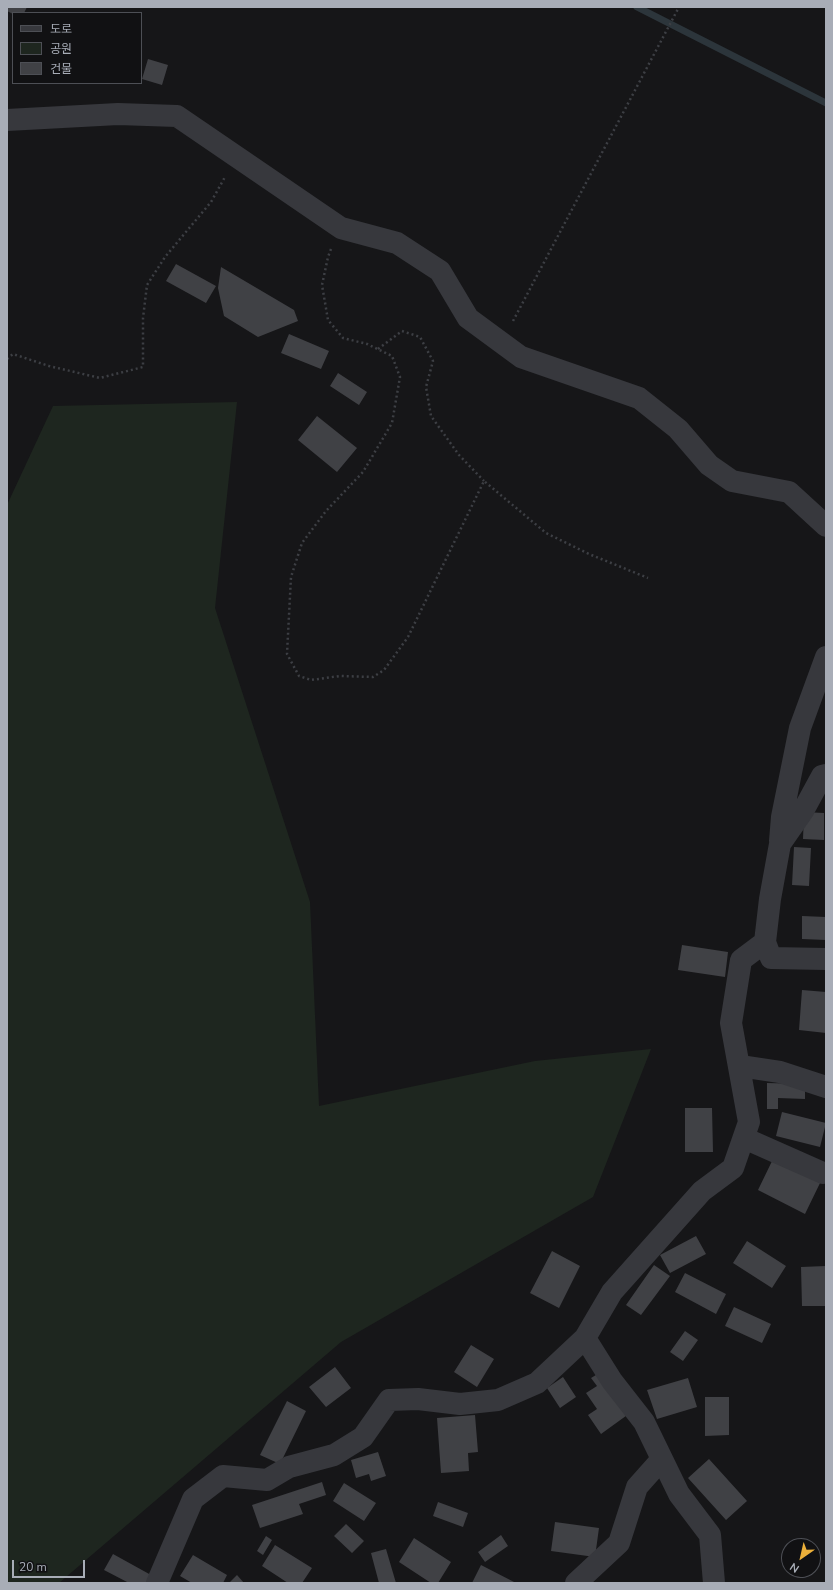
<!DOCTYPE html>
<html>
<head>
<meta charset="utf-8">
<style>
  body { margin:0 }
  #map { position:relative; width:833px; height:1590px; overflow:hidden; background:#161618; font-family:"Nunito Sans","Noto Sans KR",sans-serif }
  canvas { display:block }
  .frame { position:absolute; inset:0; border:8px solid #a8adb7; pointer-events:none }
  .legend { position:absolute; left:12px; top:12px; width:130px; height:72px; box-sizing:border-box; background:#111113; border:1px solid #4d4f55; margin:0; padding:5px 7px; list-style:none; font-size:12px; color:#a8adb7 }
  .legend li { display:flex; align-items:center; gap:8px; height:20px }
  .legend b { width:20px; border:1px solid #4d4f55 }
  .north { position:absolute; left:781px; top:1538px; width:40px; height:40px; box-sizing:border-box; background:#111113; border:1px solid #4d4f55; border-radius:50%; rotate:214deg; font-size:11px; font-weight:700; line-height:16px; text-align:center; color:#a8adb7 }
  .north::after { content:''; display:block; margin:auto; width:14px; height:18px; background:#ecb03a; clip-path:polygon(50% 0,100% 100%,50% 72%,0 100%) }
  .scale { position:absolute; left:12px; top:1560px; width:73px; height:18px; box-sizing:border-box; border:2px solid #a8adb7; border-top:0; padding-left:5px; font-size:12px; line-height:14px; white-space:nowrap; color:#a8adb7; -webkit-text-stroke:3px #111113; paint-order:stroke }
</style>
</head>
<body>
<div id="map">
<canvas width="833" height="1590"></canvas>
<div class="frame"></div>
<ul class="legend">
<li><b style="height:5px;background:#37383d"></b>도로</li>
<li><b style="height:11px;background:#1e261f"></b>공원</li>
<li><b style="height:11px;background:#404145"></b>건물</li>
</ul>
<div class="north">N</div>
<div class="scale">20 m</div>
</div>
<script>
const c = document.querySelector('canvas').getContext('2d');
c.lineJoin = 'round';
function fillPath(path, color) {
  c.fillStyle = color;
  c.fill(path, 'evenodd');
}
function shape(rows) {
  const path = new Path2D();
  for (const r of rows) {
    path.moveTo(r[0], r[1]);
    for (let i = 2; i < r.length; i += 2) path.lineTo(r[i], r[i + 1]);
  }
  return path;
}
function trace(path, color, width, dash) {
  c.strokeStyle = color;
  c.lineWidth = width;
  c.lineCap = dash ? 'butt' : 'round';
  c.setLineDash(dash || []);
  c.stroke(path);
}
fillPath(shape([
  [237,402,215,608,310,902,319,1106,535,1061,651,1049,593,1197,341,1342,59,1583,7,1583,7,505,53,406]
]), '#1e261f');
trace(shape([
  [637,7,826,103]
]), '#2c353b', 7);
fillPath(shape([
  [7,7,27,7,24,13,13,14,7,11],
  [148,59,168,65,162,85,142,79],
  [176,264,216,286,206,303,166,281],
  [221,267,294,310,298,321,258,337,224,316,218,288],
  [289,334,329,351,321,369,281,353],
  [338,373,367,392,359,405,330,386],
  [317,416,357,448,337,472,298,440],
  [804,812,824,813,824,840,803,839],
  [794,847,811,848,809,886,792,885],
  [802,916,826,917,826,940,802,939],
  [682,945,728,952,725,977,678,970],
  [802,990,826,992,826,1033,799,1030],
  [767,1083,805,1084,805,1099,778,1098,778,1109,767,1109],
  [685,1108,712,1108,713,1152,685,1152],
  [782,1112,826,1123,820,1147,776,1136],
  [774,1157,821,1181,805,1214,758,1190],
  [696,1236,706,1254,670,1273,660,1255],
  [747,1241,786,1266,772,1288,733,1263],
  [552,1251,580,1266,559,1308,530,1293],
  [654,1265,670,1276,641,1315,626,1305],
  [826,1266,826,1306,802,1306,801,1267],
  [685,1273,726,1294,716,1314,675,1292],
  [734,1307,771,1324,762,1343,725,1326],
  [685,1331,698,1340,683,1361,670,1352],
  [471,1345,494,1359,477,1387,454,1372],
  [335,1367,351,1388,326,1407,309,1387],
  [601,1372,630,1413,601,1434,588,1415,597,1409,586,1393,597,1386,591,1378],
  [563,1377,576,1397,560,1408,547,1388],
  [688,1378,697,1407,657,1419,647,1390],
  [705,1397,729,1397,729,1435,705,1436],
  [287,1401,306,1411,280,1464,260,1455],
  [475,1415,478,1452,468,1453,469,1471,441,1473,437,1418],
  [378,1452,386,1476,371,1481,369,1474,356,1478,351,1460],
  [709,1459,747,1501,726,1520,688,1478],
  [322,1482,326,1495,299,1504,303,1514,260,1528,252,1505],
  [344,1483,376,1503,364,1521,333,1501],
  [438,1502,468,1513,463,1527,433,1516],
  [555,1522,599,1528,595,1557,551,1551],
  [346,1524,364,1541,352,1553,334,1536],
  [501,1535,508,1546,485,1562,478,1552],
  [266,1536,272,1540,263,1555,257,1551],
  [414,1538,451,1562,438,1583,431,1583,399,1562],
  [275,1545,312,1568,302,1583,288,1583,262,1566],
  [386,1549,396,1583,379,1583,371,1553],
  [113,1554,151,1575,147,1583,129,1583,104,1570],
  [193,1555,227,1575,223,1583,192,1583,180,1576],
  [481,1565,516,1583,472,1583],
  [237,1575,244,1583,229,1583]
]), '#404145');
trace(shape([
  [331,249,328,257,322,285,328,320,343,338,367,344,392,356,400,377,392,423,363,472,326,511,302,543,291,577,287,654,299,676,311,680,340,676,373,677,384,670,408,637,484,481,546,533,589,554,648,578],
  [513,321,679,7],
  [378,349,402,331,420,337,433,361,426,387,431,416,459,455,484,481],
  [7,359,13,354,49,366,100,378,143,367,143,318,147,285,165,257,211,202,225,177]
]), '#3d3f44', 2.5, [2, 3]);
trace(shape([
  [7,120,118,114,177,116,341,228,397,243,440,271,468,318,521,357,639,398,678,429,709,465,732,481,789,492,826,526],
  [826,775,822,776,803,811,780,844,770,899,765,942,771,958,826,959],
  [780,841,782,817,800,728,826,657],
  [740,1066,780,1072,826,1087],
  [744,1138,823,1173],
  [157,1583,193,1499,223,1476,267,1480,289,1467,334,1455,363,1437,389,1400,418,1399,460,1404,498,1400,537,1383,585,1338],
  [576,1583,619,1543,637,1487,661,1460],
  [714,1583,710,1535,679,1494,644,1422,612,1381,585,1338,612,1292,702,1191,733,1168,749,1122,731,1023,741,960,765,942]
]), '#37383d', 22);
</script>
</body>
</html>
